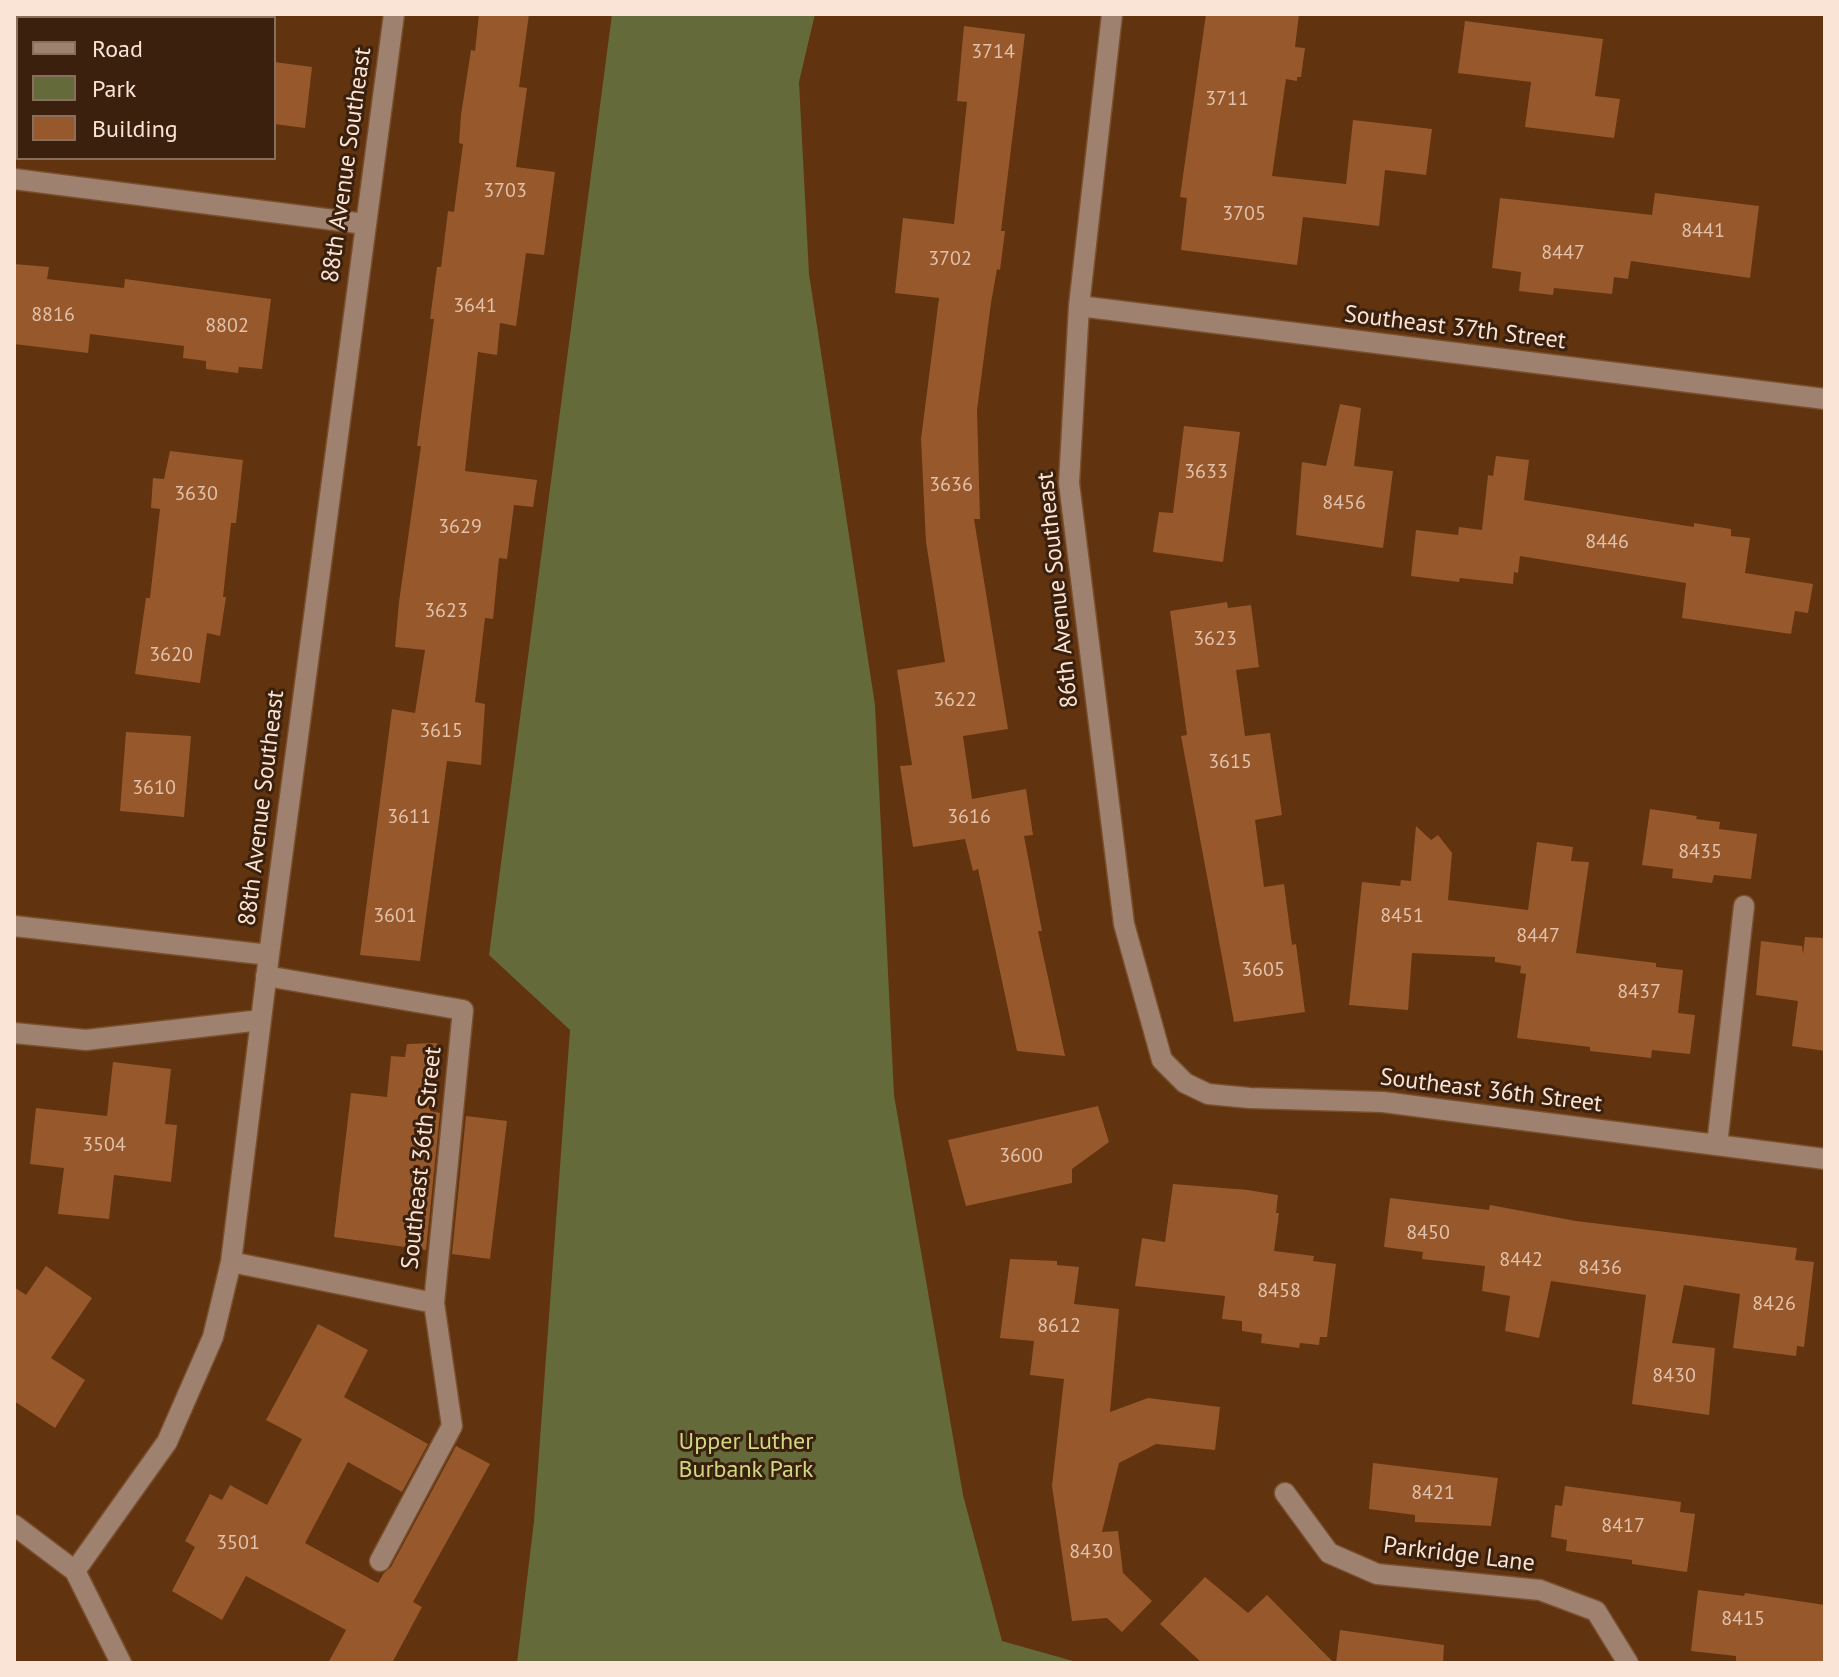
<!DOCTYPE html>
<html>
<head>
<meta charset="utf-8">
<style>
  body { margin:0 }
  #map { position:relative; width:1839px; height:1677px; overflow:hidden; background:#61330e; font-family:"PT Sans",sans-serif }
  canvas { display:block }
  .frame { position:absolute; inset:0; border:16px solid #fae4d6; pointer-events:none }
  .legend { position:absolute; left:16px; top:16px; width:260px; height:144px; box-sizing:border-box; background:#3a200d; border:2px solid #876e5d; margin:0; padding:10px 14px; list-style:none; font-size:24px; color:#fae4d6 }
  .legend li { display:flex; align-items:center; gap:16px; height:40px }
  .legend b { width:40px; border:2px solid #876e5d }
</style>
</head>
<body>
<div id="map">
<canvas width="1839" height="1677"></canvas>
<div class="frame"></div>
<ul class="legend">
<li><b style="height:10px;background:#9e816e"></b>Road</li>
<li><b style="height:22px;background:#646a3a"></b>Park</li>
<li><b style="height:22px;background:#97592b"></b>Building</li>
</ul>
</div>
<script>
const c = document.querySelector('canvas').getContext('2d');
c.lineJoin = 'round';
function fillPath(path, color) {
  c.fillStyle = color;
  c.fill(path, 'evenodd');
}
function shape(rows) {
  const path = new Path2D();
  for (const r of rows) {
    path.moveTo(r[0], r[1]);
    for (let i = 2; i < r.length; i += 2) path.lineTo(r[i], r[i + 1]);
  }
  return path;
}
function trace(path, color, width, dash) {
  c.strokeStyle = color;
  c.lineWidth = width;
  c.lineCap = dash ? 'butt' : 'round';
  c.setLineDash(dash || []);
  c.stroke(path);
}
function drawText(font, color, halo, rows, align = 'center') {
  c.font = font + ' "PT Sans",sans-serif';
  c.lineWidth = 6;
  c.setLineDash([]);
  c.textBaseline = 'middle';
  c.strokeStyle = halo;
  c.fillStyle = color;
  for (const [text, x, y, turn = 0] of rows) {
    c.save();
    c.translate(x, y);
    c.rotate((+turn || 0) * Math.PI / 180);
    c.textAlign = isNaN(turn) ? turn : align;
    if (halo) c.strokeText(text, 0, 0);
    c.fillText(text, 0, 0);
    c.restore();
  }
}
fillPath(shape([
  [612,14,815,14,799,82,809,274,875,705,894,1095,963,1495,1002,1641,1080,1663,517,1663,534,1521,570,1030,489,955]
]), '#646a3a');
fillPath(shape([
  [479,14,529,14,519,87,527,88,516,167,555,172,544,255,526,253,516,326,500,323,497,355,478,352,465,471,537,480,533,507,514,505,507,559,499,558,493,619,485,618,475,702,485,704,481,765,447,761,420,961,360,955,392,709,415,713,425,650,395,647,399,602,421,446,417,446,434,319,430,319,437,267,441,267,448,211,454,212,463,144,459,143,461,115,471,50,475,51],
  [1206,14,1299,14,1295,47,1305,48,1301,77,1297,77,1297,81,1286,79,1272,176,1346,184,1353,120,1432,129,1426,175,1385,170,1379,226,1303,217,1297,265,1181,250,1187,198,1180,197],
  [1465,21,1603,39,1595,96,1620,99,1614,138,1525,127,1531,82,1458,73],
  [964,26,1025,34,1001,231,1005,231,1000,270,997,269,991,303,977,410,980,519,974,519,1008,729,963,736,972,799,1026,789,1033,835,1024,836,1042,931,1038,931,1065,1056,1017,1051,978,869,973,871,965,839,913,847,900,766,912,765,897,670,945,662,926,542,921,439,939,298,895,293,903,218,954,224,967,102,957,101],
  [274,62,312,67,305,128,274,124],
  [1655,193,1759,206,1750,278,1631,261,1628,279,1614,277,1612,294,1554,288,1553,295,1519,291,1521,272,1492,268,1500,198,1652,215],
  [14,264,49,267,47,279,124,288,125,279,271,299,262,369,239,367,238,373,206,369,206,361,183,358,184,346,90,334,88,353,14,344],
  [1340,404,1361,408,1354,466,1393,471,1383,548,1296,535,1302,462,1326,466],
  [1184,426,1240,432,1223,562,1153,552,1159,512,1173,513],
  [170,451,243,460,236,523,231,523,223,597,226,597,220,636,207,633,200,683,135,674,146,598,150,598,160,509,151,508,153,478,164,479],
  [1496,456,1529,460,1524,500,1694,527,1694,523,1731,529,1731,536,1750,538,1745,573,1813,584,1808,613,1795,611,1791,634,1682,618,1686,583,1520,556,1518,573,1514,572,1513,584,1460,578,1459,582,1411,576,1416,530,1458,535,1459,527,1482,530,1488,475,1493,476],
  [1227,602,1228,608,1251,605,1259,667,1236,670,1245,736,1270,733,1282,815,1255,820,1264,887,1284,884,1292,945,1296,944,1305,1012,1234,1022,1181,736,1187,735,1170,611],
  [126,732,191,736,184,817,120,811],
  [1650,809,1697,816,1696,819,1720,822,1719,829,1757,834,1751,879,1714,875,1712,883,1672,878,1673,869,1642,865],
  [1416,826,1431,840,1438,835,1452,853,1448,900,1528,910,1537,842,1573,847,1571,861,1589,862,1576,953,1656,963,1656,967,1683,970,1678,1013,1695,1015,1690,1054,1652,1050,1651,1058,1590,1051,1590,1047,1517,1038,1526,974,1520,973,1521,966,1495,962,1495,957,1412,953,1408,1010,1349,1005,1362,882,1400,886,1401,880,1411,881],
  [1805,937,1825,938,1825,1051,1792,1046,1798,1001,1756,995,1761,941,1802,946,1803,954],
  [437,1043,430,1111,440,1113,426,1250,334,1237,351,1093,387,1097,391,1056,405,1057,407,1044],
  [113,1062,171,1069,165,1124,177,1125,171,1182,114,1175,109,1219,58,1214,64,1168,30,1164,36,1108,107,1116],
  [1098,1106,1109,1142,1072,1169,1072,1183,966,1206,948,1140],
  [466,1116,507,1121,490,1259,452,1254],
  [1173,1184,1248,1190,1278,1195,1276,1213,1279,1213,1274,1251,1314,1256,1313,1261,1336,1264,1327,1337,1320,1337,1319,1345,1300,1343,1299,1348,1261,1343,1262,1334,1242,1331,1242,1321,1222,1319,1225,1296,1135,1286,1142,1238,1165,1242],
  [1390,1198,1489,1210,1490,1205,1576,1221,1797,1248,1795,1260,1814,1262,1804,1347,1797,1346,1796,1356,1733,1348,1740,1294,1684,1285,1672,1343,1715,1348,1709,1415,1632,1404,1646,1295,1551,1281,1539,1338,1505,1331,1510,1296,1482,1291,1485,1266,1422,1259,1423,1252,1384,1247],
  [1010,1259,1057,1261,1057,1265,1079,1267,1074,1304,1119,1309,1110,1412,1148,1398,1220,1407,1215,1450,1156,1444,1119,1463,1102,1532,1118,1531,1123,1573,1152,1601,1122,1632,1107,1618,1072,1621,1052,1486,1064,1379,1030,1375,1034,1341,1000,1338],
  [46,1266,92,1298,51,1358,85,1380,55,1428,14,1401,14,1287,26,1295],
  [318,1324,368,1350,344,1397,428,1444,402,1492,348,1462,305,1543,378,1583,384,1573,391,1567,456,1446,490,1464,413,1602,422,1607,392,1663,328,1663,346,1630,246,1576,222,1620,172,1591,195,1547,185,1541,210,1494,222,1500,230,1485,267,1505,302,1439,266,1420],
  [1373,1463,1498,1478,1491,1526,1415,1522,1415,1515,1369,1509],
  [1565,1486,1681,1502,1680,1512,1695,1514,1687,1572,1632,1564,1632,1560,1566,1551,1567,1540,1551,1537,1555,1505,1562,1506],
  [1205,1577,1248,1613,1267,1595,1334,1663,1202,1663,1160,1624],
  [1698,1590,1744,1596,1745,1593,1825,1605,1825,1663,1736,1663,1736,1656,1691,1651],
  [1340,1630,1444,1645,1443,1663,1336,1663]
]), '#97592b');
const minor = shape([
  [1112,14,1079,306,1069,483,1124,924,1162,1060,1185,1083,1208,1094,1250,1098,1383,1102,1825,1159],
  [14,179,365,224],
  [1079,306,1825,399],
  [14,926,269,955],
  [14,1033,86,1040,261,1020],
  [1717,1145,1744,906],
  [231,1262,434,1303,463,1010,266,976],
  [1285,1493,1329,1553,1377,1574,1540,1590,1596,1611,1628,1663],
  [14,1525,75,1571,121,1663],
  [380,1561,452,1426,434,1303],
  [75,1571,167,1442,213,1337,231,1262,269,955,394,14]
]);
trace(minor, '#794f2e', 23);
trace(minor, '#9e816e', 20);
drawText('20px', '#e1c1ab', null, [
  ["3714",993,52],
  ["3711",1227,99],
  ["3703",505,191],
  ["3705",1244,214],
  ["8441",1703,231],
  ["8447",1563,253],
  ["3702",950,259],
  ["3641",475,306],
  ["8816",53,315],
  ["8802",227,326],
  ["3633",1206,472],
  ["3636",951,485],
  ["3630",196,494],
  ["8456",1344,503],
  ["3629",460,527],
  ["8446",1607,542],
  ["3623",446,611],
  ["3623",1215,639],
  ["3620",171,655],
  ["3622",955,700],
  ["3615",441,731],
  ["3615",1230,762],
  ["3610",154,788],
  ["3611",409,817],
  ["3616",969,817],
  ["8435",1700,852],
  ["3601",395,916],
  ["8451",1402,916],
  ["8447",1538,936],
  ["3605",1263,970],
  ["8437",1639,992],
  ["3504",104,1145],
  ["3600",1021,1156],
  ["8450",1428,1233],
  ["8442",1521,1260],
  ["8436",1600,1268],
  ["8458",1279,1291],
  ["8426",1774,1304],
  ["8612",1059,1326],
  ["8430",1674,1376],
  ["8421",1433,1493],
  ["8417",1623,1526],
  ["3501",238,1543],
  ["8430",1091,1552],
  ["8415",1743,1619]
]);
drawText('24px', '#fae4d6', '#3a200d', [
  ["88th Avenue Southeast",347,165,-82],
  ["Southeast 37th Street",1455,328,7],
  ["86th Avenue Southeast",1058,590,-96],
  ["88th Avenue Southeast",262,808,-83],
  ["Southeast 36th Street",1491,1091,7],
  ["Southeast 36th Street",422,1158,-84],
  ["Parkridge Lane",1459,1555,7]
]);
drawText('24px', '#ceda82', '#3a200d', [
  ["Upper Luther",746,1442],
  ["Burbank Park",746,1470]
]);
</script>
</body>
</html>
